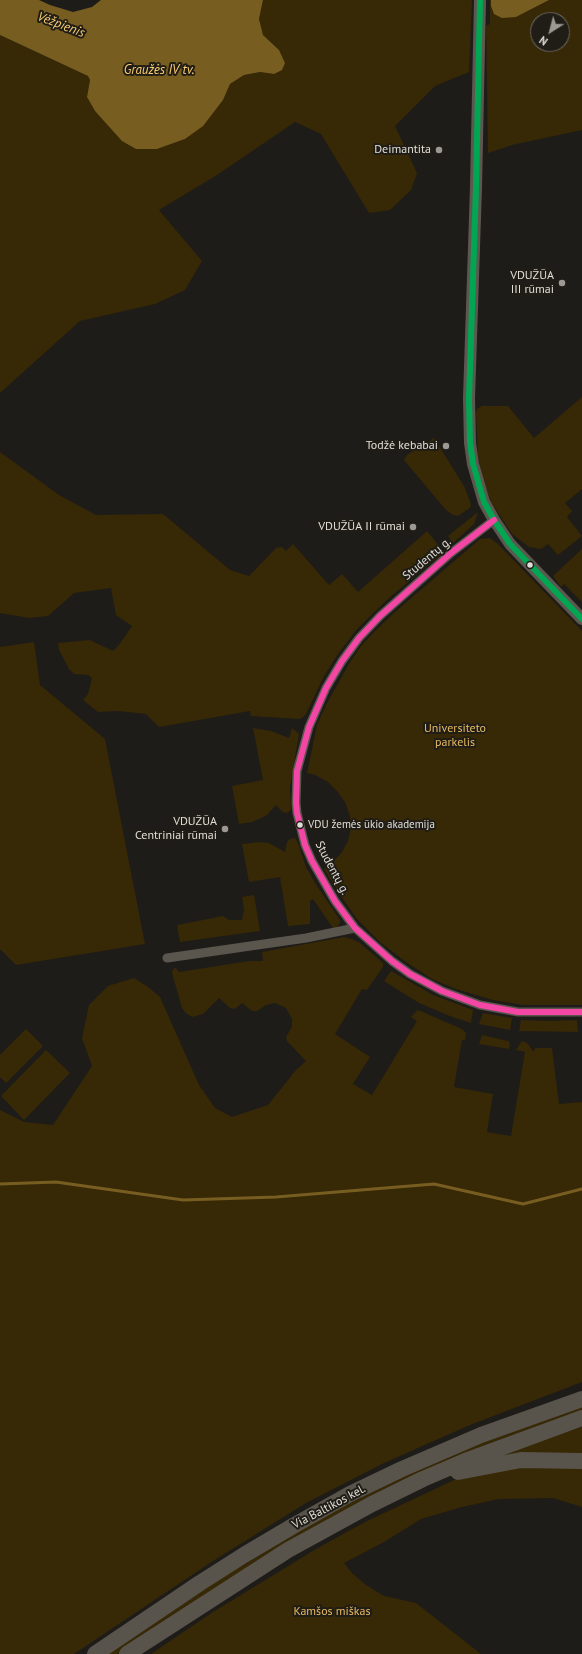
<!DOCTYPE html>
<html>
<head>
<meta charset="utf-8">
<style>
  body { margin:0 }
  #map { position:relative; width:582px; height:1654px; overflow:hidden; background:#1e1c18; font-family:"PT Sans",sans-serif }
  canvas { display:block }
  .north { position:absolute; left:530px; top:12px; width:40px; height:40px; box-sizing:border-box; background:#201d16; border:1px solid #6d6a64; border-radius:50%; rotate:216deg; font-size:11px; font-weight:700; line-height:16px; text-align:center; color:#e0ddd8 }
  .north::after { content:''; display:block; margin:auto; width:14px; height:18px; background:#9c9995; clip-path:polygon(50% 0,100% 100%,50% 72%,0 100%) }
</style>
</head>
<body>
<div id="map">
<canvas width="582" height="1654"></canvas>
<div class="north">N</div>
</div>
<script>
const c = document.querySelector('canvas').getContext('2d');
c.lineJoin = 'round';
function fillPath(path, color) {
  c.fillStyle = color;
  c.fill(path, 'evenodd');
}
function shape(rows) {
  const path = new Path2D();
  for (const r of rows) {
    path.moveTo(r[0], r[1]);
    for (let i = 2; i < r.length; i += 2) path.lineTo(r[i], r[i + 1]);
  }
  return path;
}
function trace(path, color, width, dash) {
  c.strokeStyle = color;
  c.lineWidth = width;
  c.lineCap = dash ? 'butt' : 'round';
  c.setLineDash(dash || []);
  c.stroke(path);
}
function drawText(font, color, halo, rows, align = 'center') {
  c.font = font + ' "PT Sans",sans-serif';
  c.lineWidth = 4;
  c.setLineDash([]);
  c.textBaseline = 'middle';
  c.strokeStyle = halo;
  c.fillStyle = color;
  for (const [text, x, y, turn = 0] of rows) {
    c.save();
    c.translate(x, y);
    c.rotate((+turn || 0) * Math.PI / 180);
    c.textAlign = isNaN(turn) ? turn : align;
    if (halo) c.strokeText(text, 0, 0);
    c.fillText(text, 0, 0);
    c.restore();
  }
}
fillPath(shape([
  [263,0,472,0,469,72,435,86,395,126,417,173,411,190,390,210,369,213,321,134,295,122,217,175,159,210,202,261,185,290,155,304,80,321,0,393,0,35,88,76,90,80,87,97,95,111,136,149,157,149,185,139,223,100,230,84,244,75,260,72,274,74,279,50,263,35,259,19],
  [490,0,491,0,491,6,516,17,549,0,582,0,582,130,512,145,488,153,486,26,490,24],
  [538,20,562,20,562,44,538,44],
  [582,397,582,489,565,503,572,511,567,517,582,536,558,555,548,544,541,549,529,547,512,534,491,502,484,484,478,456,476,413,477,409,482,406,508,406,534,438],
  [434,438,464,486,470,501,471,507,458,516,453,515,446,510,404,460,407,455],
  [0,452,59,495,96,515,163,514,230,570,249,576,276,548,282,547,286,551,293,544,329,585,342,574,358,592,427,531,444,552,389,598,357,629,338,654,324,676,306,714,303,717,299,719,251,716,250,711,159,727,146,714,118,711,98,712,83,700,88,694,92,678,88,675,74,674,69,669,59,650,58,643,90,640,113,651,119,645,132,626,116,615,111,588,74,593,48,616,29,618,0,613],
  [478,512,474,524,453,543,448,536],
  [490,538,498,544,582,631,582,1005,523,1005,493,1000,456,989,432,979,406,962,380,942,357,919,341,896,324,869,334,861,342,852,348,841,351,828,350,816,345,802,337,791,328,782,315,775,307,773,317,725,326,705,349,664,361,646,375,631,395,612,480,539],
  [582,549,582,602,564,584,561,587,553,576],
  [34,642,40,685,105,739,145,944,16,965,0,949,0,647],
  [253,728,271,731,289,738,292,728,299,734,290,788,291,810,287,813,283,812,276,805,267,815,261,818,252,822,239,824,232,786,263,780],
  [295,838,298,843,306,867,317,886,340,920,340,923,336,928,333,928,313,899,310,901,310,924,288,926,280,877,249,882,242,844,259,842,269,843,285,852,287,842,290,839],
  [254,895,260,931,180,942,177,925,223,916,229,920,242,920,244,910,242,897],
  [344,937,352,939,360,943,383,963,383,967,367,990,362,989,335,1034,370,1057,353,1084,372,1095,417,1021,411,1017,418,1010,462,1029,466,1033,465,1040,462,1040,454,1087,493,1094,487,1132,511,1136,525,1052,516,1050,522,1041,527,1043,534,1052,535,1048,552,1048,559,1104,582,1102,582,1382,470,1425,384,1463,306,1503,213,1561,74,1654,0,1654,0,1110,24,1122,53,1125,92,1066,82,1038,89,1005,108,986,134,978,148,987,160,997,199,1085,215,1108,232,1117,268,1105,296,1070,306,1061,287,1041,286,1037,292,1027,292,1019,286,1008,275,1003,266,1005,257,1011,252,1011,242,1003,235,1009,230,1008,219,998,203,1014,192,1017,186,1013,182,1008,172,973,173,969,176,968,179,972,249,961,263,961,262,952],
  [391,971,433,995,473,1010,471,1023,450,1016,419,1003,384,981],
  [483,1013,512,1018,510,1030,479,1024],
  [521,1020,548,1021,577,1020,578,1032,519,1031],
  [26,1029,43,1046,6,1083,0,1077,0,1055],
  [482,1035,508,1041,510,1043,509,1049,479,1044],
  [46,1050,70,1073,24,1120,1,1096],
  [582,1407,582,1413,512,1436,151,1631,117,1654,107,1654,220,1579,326,1515,419,1469,508,1431],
  [582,1427,582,1455,498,1456,566,1432],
  [519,1466,582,1467,582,1507,553,1498,499,1499,462,1507,421,1519,384,1542,344,1563,352,1573,366,1585,384,1596,416,1603,481,1654,151,1654,213,1612,316,1549,365,1522,454,1480,487,1471]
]), '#372806');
fillPath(shape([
  [0,0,39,0,50,5,73,12,92,7,101,0,263,0,259,19,263,35,279,50,285,63,282,70,274,74,260,72,244,75,230,84,223,100,203,126,185,139,157,149,136,149,122,141,95,111,87,97,90,80,88,76,0,35],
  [491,0,549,0,516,17,502,18,494,14,491,6]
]), '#785d21');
trace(shape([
  [0,1184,56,1182,183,1200,276,1197,434,1184,523,1204,582,1189]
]), '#785d21', 3);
trace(shape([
  [494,520,451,553,380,616,359,638,342,661,326,688,309,727,297,771,296,803,297,813,305,845,312,861,335,901,355,928,392,961,410,974,442,991,480,1005,518,1012,582,1012],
  [167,958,306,938,355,928]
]), '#5a564e', 9);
trace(shape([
  [480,0,476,187,469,398,470,443,473,464,484,502,494,520,510,544,582,619]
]), '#5d584f', 12);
trace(shape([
  [458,1472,521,1460,582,1461],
  [95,1654,200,1583,244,1555,293,1526,350,1494,402,1469,481,1435,582,1399],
  [127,1654,288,1550,372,1504,423,1479,465,1461,582,1418]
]), '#58534b', 16);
trace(shape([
  [480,0,476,187,469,398,470,443,473,464,484,502,494,520,510,544,582,619]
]), '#00a651', 6);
trace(shape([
  [494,520,451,553,380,616,359,638,342,661,326,688,309,727,297,771,296,803,297,813,305,845,312,861,335,901,355,928,392,961,410,974,442,991,480,1005,518,1012,582,1012]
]), '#f346a5', 6);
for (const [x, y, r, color] of [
  [439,150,4,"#9c9995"],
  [562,283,4,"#9c9995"],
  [446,446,4,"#9c9995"],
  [413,527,4,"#9c9995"],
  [530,565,3.5,"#e0ddd8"],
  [300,825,3.5,"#e0ddd8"],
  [225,829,4,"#9c9995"]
]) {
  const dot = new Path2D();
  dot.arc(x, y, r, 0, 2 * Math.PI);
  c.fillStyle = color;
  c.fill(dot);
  trace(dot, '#201d16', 1.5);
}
drawText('11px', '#e0ddd8', '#201d16', [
  ["VDU žemės ūkio akademija",308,825]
], 'left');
drawText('12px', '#e0ddd8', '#201d16', [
  ["Deimantita",431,150],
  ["VDUŽŪA",554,276],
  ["III rūmai",554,290],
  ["Todžė kebabai",438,446],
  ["VDUŽŪA II rūmai",405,527],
  ["VDUŽŪA",217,822],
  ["Centriniai rūmai",217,836]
], 'right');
drawText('12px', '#e0ddd8', '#201d16', [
  ["Studentų g.",427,559,-40],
  ["Studentų g.",332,868,62],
  ["Via Baltikos kel.",329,1507,-28]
]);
drawText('12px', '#e7bb61', '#201d16', [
  ["Universiteto",455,729],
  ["parkelis",455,743],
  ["Kamšos miškas",332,1612]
]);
drawText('italic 13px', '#face74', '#201d16', [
  ["Vėžpienis",61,25,21],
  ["Graužės IV tv.",159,70]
]);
</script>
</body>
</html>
